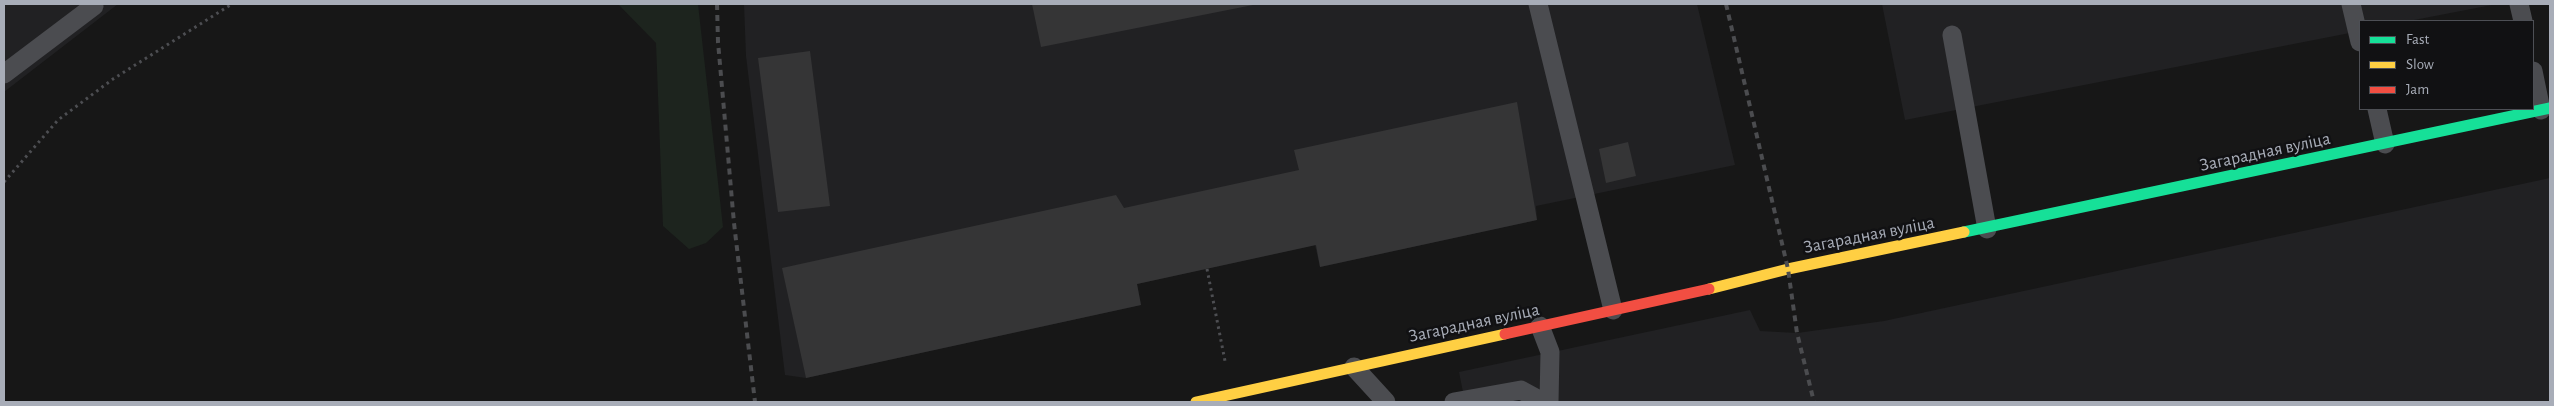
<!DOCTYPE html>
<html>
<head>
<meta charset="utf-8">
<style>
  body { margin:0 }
  #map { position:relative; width:2554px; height:406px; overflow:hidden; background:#171717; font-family:"Alegreya Sans",sans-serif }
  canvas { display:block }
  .frame { position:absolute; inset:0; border:5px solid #a8adb8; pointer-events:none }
  .legend { position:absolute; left:2359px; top:20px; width:175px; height:90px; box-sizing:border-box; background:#111113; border:1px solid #4d4f55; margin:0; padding:6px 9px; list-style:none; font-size:15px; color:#a8adb8 }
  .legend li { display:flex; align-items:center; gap:10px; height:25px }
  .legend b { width:25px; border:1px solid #4d4f55 }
</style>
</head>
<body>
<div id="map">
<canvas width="2554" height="406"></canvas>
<div class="frame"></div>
<ul class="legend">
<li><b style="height:6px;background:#16e098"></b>Fast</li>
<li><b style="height:6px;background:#ffcf43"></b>Slow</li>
<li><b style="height:6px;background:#f24e42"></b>Jam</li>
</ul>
</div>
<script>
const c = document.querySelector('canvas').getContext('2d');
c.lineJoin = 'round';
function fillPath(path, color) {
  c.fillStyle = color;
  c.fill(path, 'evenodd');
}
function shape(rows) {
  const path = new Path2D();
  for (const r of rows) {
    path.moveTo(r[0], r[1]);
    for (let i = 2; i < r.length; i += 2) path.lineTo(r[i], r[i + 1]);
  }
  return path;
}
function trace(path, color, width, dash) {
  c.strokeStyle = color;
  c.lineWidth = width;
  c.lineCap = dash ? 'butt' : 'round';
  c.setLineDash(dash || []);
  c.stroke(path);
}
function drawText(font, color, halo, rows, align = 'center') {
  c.font = font + ' "Alegreya Sans",sans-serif';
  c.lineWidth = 5;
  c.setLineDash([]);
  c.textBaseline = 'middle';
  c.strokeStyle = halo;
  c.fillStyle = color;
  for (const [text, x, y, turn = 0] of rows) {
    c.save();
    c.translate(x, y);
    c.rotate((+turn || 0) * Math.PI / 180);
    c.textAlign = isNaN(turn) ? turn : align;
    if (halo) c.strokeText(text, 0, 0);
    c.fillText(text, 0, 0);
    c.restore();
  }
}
fillPath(shape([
  [4,4,118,4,4,92],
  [744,4,1697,4,1735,165,1536,206,1537,220,1320,267,1315,245,1137,284,1141,305,806,378,785,375,746,56],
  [1882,4,2497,4,2409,21,2360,21,2360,31,1905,120],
  [2550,178,2550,402,1465,402,1459,372,1750,310,1760,331,1797,333,1884,321]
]), '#212123');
fillPath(shape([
  [618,4,698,4,723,227,706,243,689,249,663,226,656,43]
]), '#1d241e');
fillPath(shape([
  [1032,4,1253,4,1253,5,1041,47],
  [810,51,830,206,778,212,758,58],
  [1517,102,1537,220,1320,267,1316,245,1137,284,1141,305,806,378,782,268,1116,195,1124,208,1299,170,1294,150],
  [1628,142,1636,176,1606,183,1599,149]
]), '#353536');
trace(shape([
  [4,182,58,120,113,79,232,4],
  [1207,269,1225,361]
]), '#4d4e52', 3, [2.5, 4]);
trace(shape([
  [1538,4,1613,310],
  [2351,4,2360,42],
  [2519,4,2523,21],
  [1952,35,1987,229],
  [2533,71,2541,110],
  [4,74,94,6],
  [2377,109,2385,144],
  [1540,326,1550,352,1549,402],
  [1354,367,1386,402],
  [1454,402,1521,390,1543,402]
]), '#4b4c50', 19);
trace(shape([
  [1964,232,2550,108]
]), '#16e098', 11);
trace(shape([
  [1709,289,1788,269,1964,232],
  [1196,402,1505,334]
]), '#ffcf43', 11);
trace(shape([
  [1505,334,1709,289]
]), '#f24e42', 11);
trace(shape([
  [717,4,718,42,734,223,755,402],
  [1726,4,1788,269,1797,333,1814,402]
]), '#4b4c4f', 4, [6, 5]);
drawText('18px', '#a8adb8', '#111113', [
  ["Загарадная вуліца",2265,152,-12],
  ["Загарадная вуліца",1869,235,-11],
  ["Загарадная вуліца",1474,323,-12]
]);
</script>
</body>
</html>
